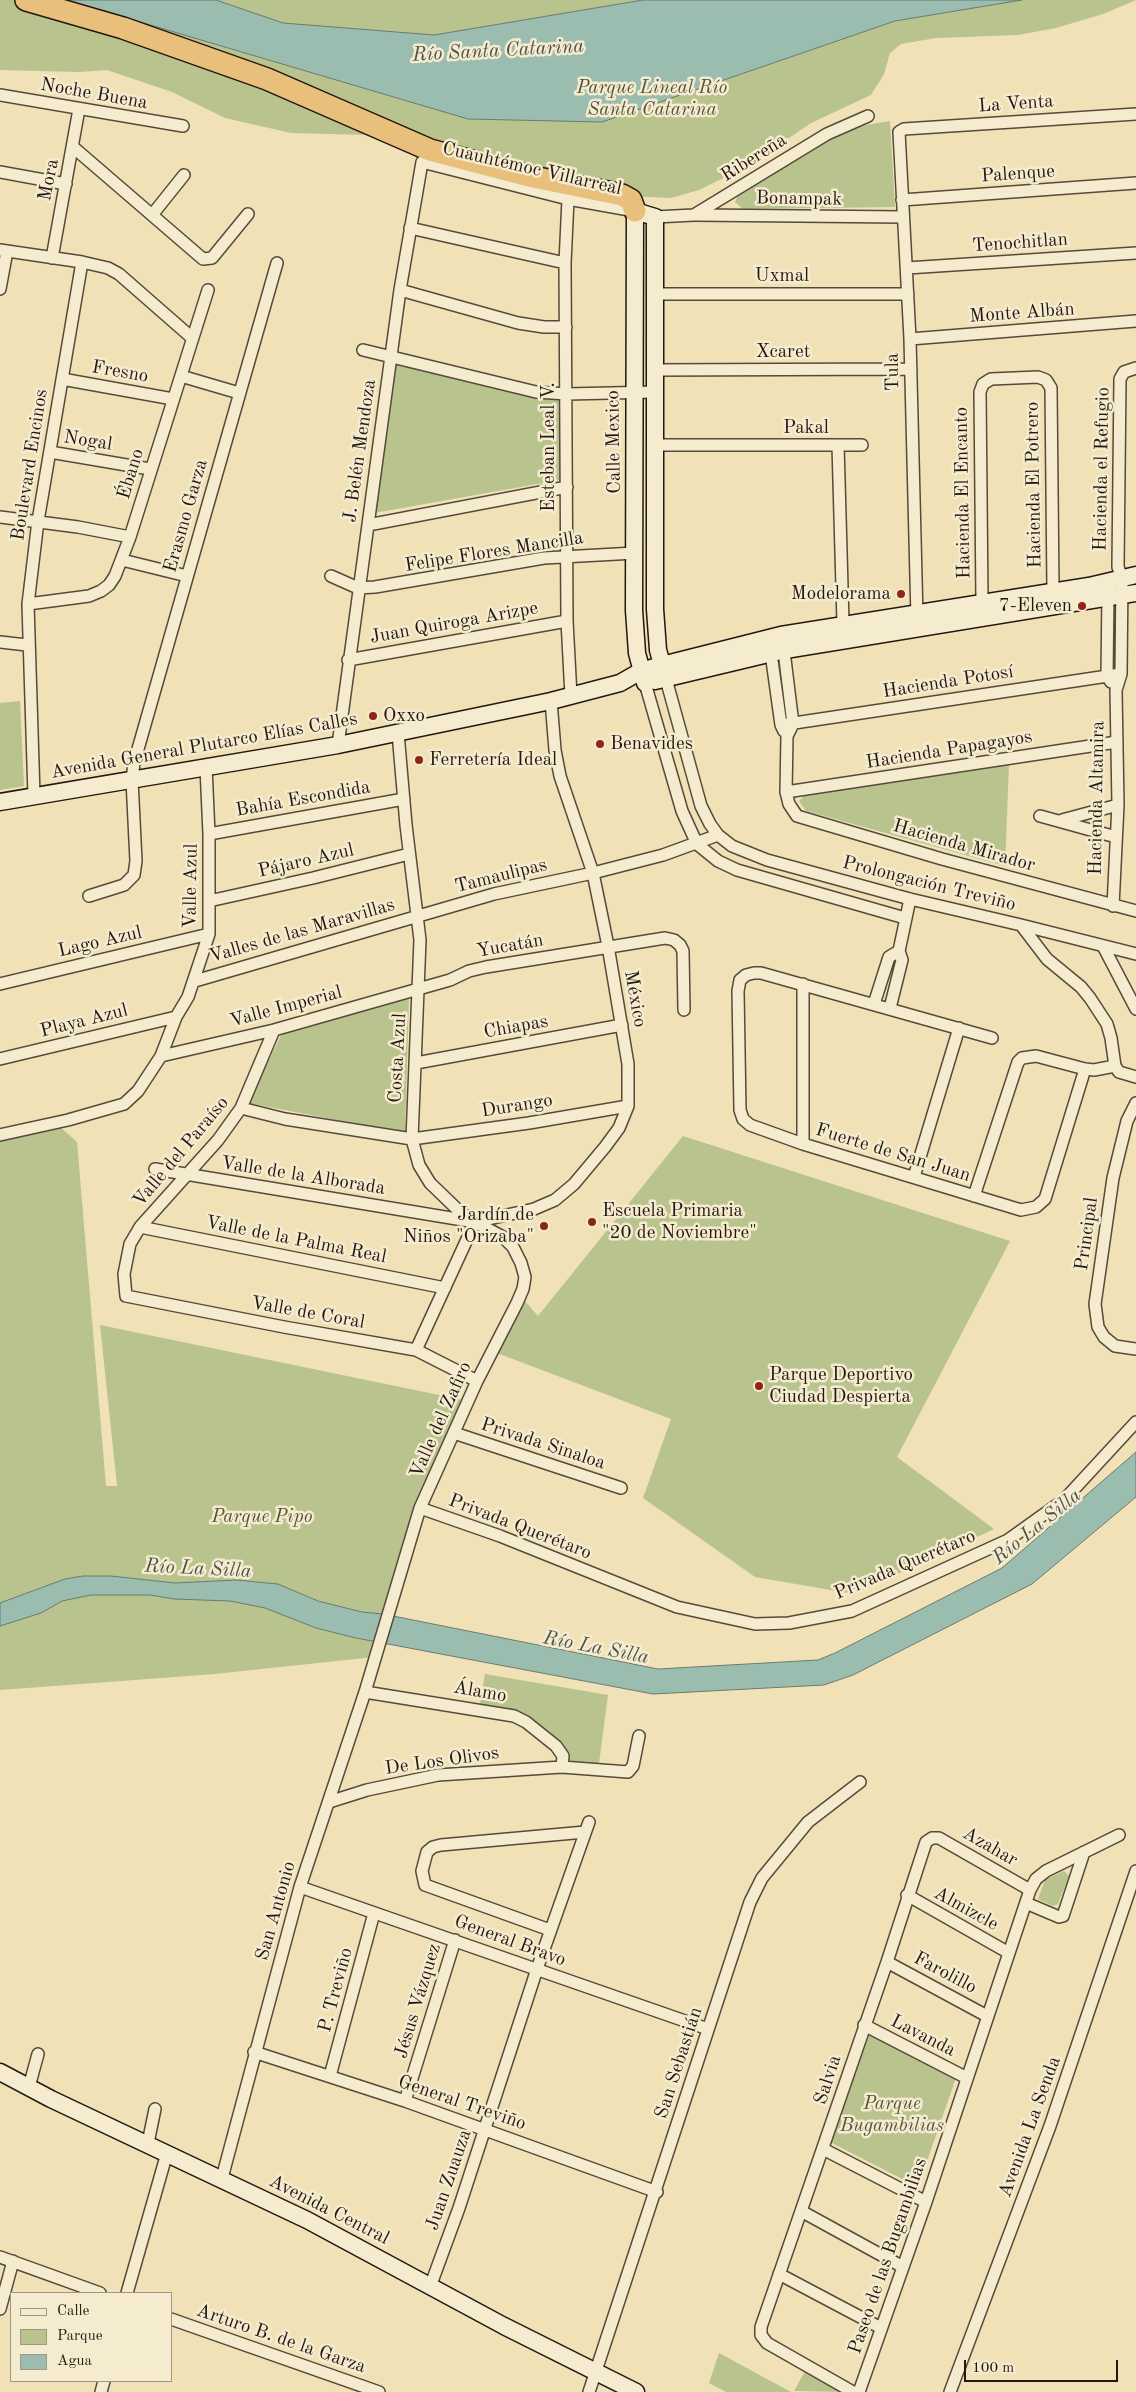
<!DOCTYPE html>
<html>
<head>
<meta charset="utf-8">
<style>
  body { margin:0 }
  #map { position:relative; width:1136px; height:2392px; overflow:hidden; background:#f0e1b6; font-family:"Old Standard TT",serif }
  canvas { display:block }
  .legend { position:absolute; left:10px; top:2292px; width:162px; height:90px; box-sizing:border-box; background:#f5ecd0; border:1px solid #a19783; margin:0; padding:6px 9px; list-style:none; font-size:15px; color:#231710 }
  .legend li { display:flex; align-items:center; gap:10px; height:25px }
  .legend b { width:25px; border:1px solid #a19783 }
  .scale { position:absolute; left:964px; top:2360px; width:154px; height:22px; box-sizing:border-box; border:2px solid #231710; border-top:0; padding-left:6px; font-size:15px; line-height:18px; white-space:nowrap; color:#231710; -webkit-text-stroke:4px #f5ecd0; paint-order:stroke }
</style>
</head>
<body>
<div id="map">
<canvas width="1136" height="2392"></canvas>
<ul class="legend">
<li><b style="height:6px;background:#f5ecd0"></b>Calle</li>
<li><b style="height:14px;background:#b9c38e"></b>Parque</li>
<li><b style="height:14px;background:#9abdb0"></b>Agua</li>
</ul>
<div class="scale">100 m</div>
</div>
<script>
const c = document.querySelector('canvas').getContext('2d');
c.lineJoin = 'round';
function fillPath(path, color) {
  c.fillStyle = color;
  c.fill(path, 'evenodd');
}
function shape(rows) {
  const path = new Path2D();
  for (const r of rows) {
    path.moveTo(r[0], r[1]);
    for (let i = 2; i < r.length; i += 2) path.lineTo(r[i], r[i + 1]);
  }
  return path;
}
function trace(path, color, width, dash) {
  c.strokeStyle = color;
  c.lineWidth = width;
  c.lineCap = dash ? 'butt' : 'round';
  c.setLineDash(dash || []);
  c.stroke(path);
}
function drawText(font, color, halo, rows, align = 'center') {
  c.font = font + ' "Old Standard TT",serif';
  c.lineWidth = 5;
  c.setLineDash([]);
  c.textBaseline = 'middle';
  c.strokeStyle = halo;
  c.fillStyle = color;
  for (const [text, x, y, turn = 0] of rows) {
    c.save();
    c.translate(x, y);
    c.rotate((+turn || 0) * Math.PI / 180);
    c.textAlign = isNaN(turn) ? turn : align;
    if (halo) c.strokeText(text, 0, 0);
    c.fillText(text, 0, 0);
    c.restore();
  }
}
fillPath(shape([
  [0,0,1136,0,1103,14,1056,28,1018,35,936,38,901,44,890,53,884,74,871,95,811,123,748,166,699,190,671,198,627,196,371,135,291,133,225,118,172,92,107,70,79,72,0,70],
  [890,121,895,207,743,209,735,202,740,191,849,128],
  [395,362,560,397,560,480,374,513],
  [20,701,24,786,0,790,0,703],
  [1009,764,1005,866,806,811,799,801,806,794],
  [409,998,405,1133,248,1103,283,1031],
  [58,1125,77,1142,106,1486,117,1486,100,1325,468,1401,416,1523,374,1657,215,1674,0,1690,0,1140],
  [683,1136,1010,1241,897,1457,994,1529,854,1594,755,1577,643,1498,671,1419,497,1353,525,1301,538,1316],
  [485,1674,608,1695,598,1771,562,1767,563,1756,526,1722,479,1709],
  [1064,1871,1069,1876,1058,1904,1053,1906,1038,1899,1045,1880],
  [870,2033,957,2075,918,2187,830,2142],
  [719,2353,791,2392,726,2392,709,2383],
  [805,2371,845,2392,794,2391]
]), '#b9c38e');
const water = shape([
  [66,0,216,0,283,23,434,35,643,0,1022,0,895,21,602,122,468,119,66,0],
  [1136,1452,1136,1497,1032,1584,853,1675,824,1685,653,1694,356,1638,316,1628,265,1608,230,1601,174,1599,150,1595,91,1595,62,1601,41,1613,0,1626,0,1603,65,1579,83,1576,111,1576,175,1583,236,1580,278,1584,318,1601,362,1612,383,1614,658,1669,818,1660,835,1653,1002,1568,1136,1452]
]);
fillPath(water, '#9abdb0');
trace(water, '#6a7b70', 1);
const street = shape([
  [0,95,183,126],
  [73,147,203,259,212,258,248,214],
  [0,172,66,184],
  [568,199,565,263,567,621,571,696],
  [902,200,1136,183],
  [152,215,184,175],
  [695,215,903,217],
  [655,217,694,215,827,134,868,116],
  [410,228,565,263],
  [0,250,82,262,108,268,119,274,191,337],
  [52,258,79,109],
  [907,268,1136,253],
  [0,289,7,251],
  [400,290,518,323,544,327,566,327],
  [655,294,908,294],
  [910,339,1136,321],
  [363,350,536,392,567,394,655,392],
  [655,370,911,369],
  [181,376,239,393],
  [62,379,173,399],
  [655,445,862,445],
  [838,445,843,623],
  [50,452,150,469],
  [0,517,78,527,130,537],
  [368,525,567,487],
  [122,560,187,576],
  [331,576,358,588,375,587,544,558,635,553],
  [1108,592,1107,676,1111,682],
  [982,602,980,392,983,384,991,379,1038,377,1046,380,1051,388,1053,590],
  [28,604,89,596,101,591,109,585,115,576,130,537,208,290],
  [917,618,910,339,899,132,904,129,1136,114],
  [0,642,27,645],
  [783,643,793,724,787,736,786,792,789,804,797,816,942,859,1136,911],
  [770,646,781,725,784,731],
  [348,660,567,621],
  [666,679,701,806,710,824,718,835,732,846,767,860,910,899,1021,925,1136,954],
  [645,683,682,811,697,844,718,861,737,870,905,918],
  [781,725,1121,674],
  [398,733,406,825,420,940,412,1139,419,1165,430,1183,459,1211,475,1222,416,1350],
  [338,745,400,290,422,162,568,199,635,211],
  [786,792,1117,742],
  [34,796,28,604,38,521,82,262],
  [1040,816,1116,837],
  [1062,820,1118,805],
  [209,834,404,799],
  [89,896,124,885,134,875,136,861,132,780,134,763,277,263],
  [209,901,313,878,409,854],
  [1113,906,1118,805,1116,690,1121,674,1122,578,1118,567,1120,379,1124,372,1136,368],
  [1021,925,1047,959,1081,987,1090,998,1107,1024,1111,1038,1115,1066,1119,1072,1136,1077],
  [1103,946,1136,1009],
  [195,981,494,894,593,873,663,855,718,835],
  [0,984,209,934],
  [803,984,803,1144],
  [874,1004,889,957,899,951],
  [890,1008,902,960,899,951,910,899],
  [274,1030,241,1108,218,1140,140,1227,130,1244,124,1274,126,1296,284,1327,416,1350,477,1381],
  [992,1038,761,973,754,973,746,975,740,980,738,991,740,1110,743,1119,750,1125,803,1144,1021,1210,1036,1207,1045,1199,1085,1069],
  [161,1056,274,1030,450,980,469,971,486,967,665,938,674,940,680,945,683,951,684,1010],
  [0,1059,176,1017],
  [416,1063,622,1025],
  [1136,1103,1127,1121,1113,1178,1095,1304,1098,1327,1104,1337,1115,1346,1136,1349],
  [241,1108,285,1119,412,1139,529,1123,628,1106],
  [0,1135,68,1120,124,1104,138,1091,161,1056,176,1017,188,997,209,934,209,834,206,767],
  [155,1169,475,1222,503,1237,513,1247,521,1263,525,1277,523,1289,517,1303,477,1381,420,1508,365,1692,300,1887,222,2178],
  [914,1177,959,1028],
  [974,1196,1018,1062,1022,1058,1036,1056,1085,1069,1094,1070,1115,1066],
  [475,1222,534,1209,555,1200,574,1184,605,1147,619,1128,628,1106,628,1064,608,946,593,873,560,776,555,750,551,701],
  [140,1227,445,1288],
  [454,1433,621,1488],
  [420,1508,500,1536,677,1607,755,1624,789,1623,852,1611,1008,1540,1064,1500,1136,1422],
  [365,1692,514,1716,526,1722,556,1746,563,1756,562,1767],
  [329,1802,367,1790,438,1775,562,1767,628,1772,633,1766,639,1736],
  [300,1887,708,2029],
  [907,1895,1009,1953],
  [1026,1903,1059,1917,1063,1916,1084,1852],
  [550,1930,425,1885,422,1871,427,1852,433,1847,441,1845,585,1832],
  [887,1962,987,2016],
  [864,2025,967,2078],
  [254,2052,405,2101,657,2192],
  [330,2076,374,1913],
  [29,2087,38,2054],
  [405,2101,455,1940],
  [148,2143,155,2109],
  [823,2149,926,2202],
  [801,2211,903,2267],
  [0,2257,100,2293],
  [779,2274,881,2328],
  [430,2287,459,2208,537,1969,589,1822],
  [127,2293,167,2153],
  [0,2309,13,2261],
  [171,2319,379,2392],
  [101,2392,104,2381],
  [589,2392,750,1902,762,1878,808,1822,860,1782],
  [853,2392,767,2343,761,2335,761,2327,887,1962,926,1842,932,1838,939,1838,1030,1890],
  [859,2392,926,2202,1030,1890,1036,1879,1046,1871,1119,1835],
  [950,2392,1050,2126,1136,1871]
]);
const secondary = shape([
  [655,681,785,650,1136,593],
  [645,683,637,653,634,610,635,211,655,217,655,609,658,650,666,679],
  [0,802,338,745,551,701,620,683,641,671,662,665,781,635,1089,586,1136,575],
  [0,2072,51,2099,307,2220,504,2326,636,2392]
]);
const highway = shape([
  [26,0,123,28,267,79,430,150,533,177,622,195,631,200,635,211]
]);
trace(street, '#564a3a', 14);
trace(secondary, '#231710', 19);
trace(highway, '#231710', 24);
trace(street, '#f5ecd0', 11);
trace(secondary, '#f5ecd0', 16);
trace(highway, '#e8c07b', 21);
for (const [x, y, r, color] of [
  [901,594,5,"#8f2418"],
  [1082,606,5,"#8f2418"],
  [373,716,5,"#8f2418"],
  [600,744,5,"#8f2418"],
  [419,760,5,"#8f2418"],
  [592,1222,5,"#8f2418"],
  [544,1226,5,"#8f2418"],
  [759,1386,5,"#8f2418"]
]) {
  const dot = new Path2D();
  dot.arc(x, y, r, 0, 2 * Math.PI);
  c.fillStyle = color;
  c.fill(dot);
  trace(dot, '#f5ecd0', 2);
}
drawText('italic 19px', '#58533c', '#f5ecd0', [
  ["Parque Lineal Río",652,88],
  ["Santa Catarina",652,110],
  ["Parque Pipo",262,1517],
  ["Parque",892,2104],
  ["Bugambilias",892,2126]
]);
drawText('19px', '#231710', '#f5ecd0', [
  ["Noche Buena",94,94,10],
  ["La Venta",1016,104,-4],
  ["Ribereña",754,158,-32],
  ["Cuauhtémoc Villarreal",532,169,13],
  ["Palenque",1018,174,-4],
  ["Mora",49,180,-79],
  ["Bonampak",799,199,1],
  ["Tenochitlan",1020,243,-4],
  ["Uxmal",782,276],
  ["Monte Albán",1022,313,-4],
  ["Xcaret",783,352],
  ["Fresno",120,372,10],
  ["Tula",893,372,-91],
  ["Pakal",806,428],
  ["Nogal",88,441,9],
  ["Calle Mexico",614,442,-91],
  ["Esteban Leal V.",549,447,-90],
  ["J. Belén Mendoza",360,451,-82],
  ["Boulevard Encinos",30,465,-81],
  ["Hacienda el Refugio",1102,469,-89],
  ["Ébano",131,474,-73],
  ["Hacienda El Potrero",1034,485,-91],
  ["Hacienda El Encanto",963,493,-91],
  ["Erasmo Garza",186,516,-74],
  ["Felipe Flores Mancilla",494,552,-9],
  ["Juan Quiroga Arizpe",454,623,-10],
  ["Hacienda Potosí",948,682,-9],
  ["Avenida General Plutarco Elías Calles",204,746,-10],
  ["Hacienda Papagayos",949,750,-9],
  ["Hacienda Altamira",1097,798,-89],
  ["Bahía Escondida",303,799,-10],
  ["Hacienda Mirador",964,846,16],
  ["Pájaro Azul",306,861,-13],
  ["Tamaulipas",501,876,-14],
  ["Prolongación Treviño",929,884,14],
  ["Valle Azul",191,886,-89],
  ["Valles de las Maravillas",302,931,-16],
  ["Lago Azul",100,942,-13],
  ["Yucatán",510,946,-10],
  ["México",635,999,80],
  ["Valle Imperial",286,1007,-15],
  ["Playa Azul",84,1021,-14],
  ["Chiapas",516,1027,-10],
  ["Costa Azul",398,1058,-87],
  ["Durango",517,1106,-9],
  ["Valle del Paraíso",181,1152,-50],
  ["Fuerte de San Juan",893,1153,17],
  ["Valle de la Alborada",303,1176,9],
  ["Principal",1087,1234,-82],
  ["Valle de la Palma Real",296,1240,11],
  ["Valle de Coral",308,1313,10],
  ["Valle del Zafiro",441,1420,-66],
  ["Privada Sinaloa",543,1444,18],
  ["Privada Querétaro",520,1527,21],
  ["Privada Querétaro",905,1565,-23],
  ["Álamo",480,1692,10],
  ["De Los Olivos",442,1761,-8],
  ["Azahar",990,1847,30],
  ["Almizcle",966,1909,29],
  ["San Antonio",276,1911,-74],
  ["General Bravo",510,1941,20],
  ["Farolillo",945,1973,28],
  ["P. Treviño",336,1990,-75],
  ["Jésus Vázquez",418,2001,-73],
  ["Lavanda",923,2036,27],
  ["San Sebastián",679,2063,-72],
  ["Salvia",828,2080,-72],
  ["General Treviño",462,2103,19],
  ["Avenida La Senda",1030,2127,-70],
  ["Juan Zuauza",449,2180,-71],
  ["Avenida Central",329,2210,27],
  ["Paseo de las Bugambilias",888,2256,-71],
  ["Arturo B. de la Garza",281,2339,19]
]);
drawText('19px', '#231710', '#f5ecd0', [
  ["Modelorama",891,594,"right"],
  ["7-Eleven",1072,606,"right"],
  ["Oxxo",383,716],
  ["Benavides",610,744],
  ["Ferretería Ideal",429,760],
  ["Escuela Primaria",602,1211],
  ["\"20 de Noviembre\"",602,1233],
  ["Jardín de",534,1215,"right"],
  ["Niños \"Orizaba\"",534,1237,"right"],
  ["Parque Deportivo",769,1375],
  ["Ciudad Despierta",769,1397]
], 'left');
drawText('italic 20px', '#4d5148', '#f5ecd0', [
  ["Río Santa Catarina",498,51,-3],
  ["Río La Silla",1037,1527,-39],
  ["Río La Silla",198,1569,3],
  ["Río La Silla",596,1648,11]
]);
</script>
</body>
</html>
